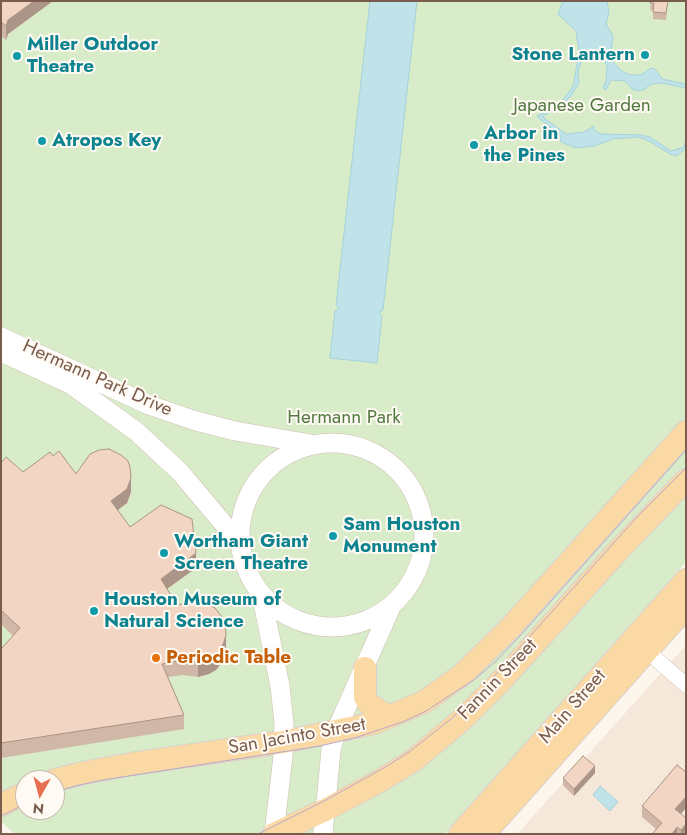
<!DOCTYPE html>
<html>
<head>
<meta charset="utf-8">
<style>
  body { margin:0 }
  #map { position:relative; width:687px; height:835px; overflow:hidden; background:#fdf6ec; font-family:Jost,sans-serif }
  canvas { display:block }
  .frame { position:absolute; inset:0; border:2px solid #7a5c4d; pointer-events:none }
  .north { position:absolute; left:15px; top:770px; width:50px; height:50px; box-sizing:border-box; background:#fffaf3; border:1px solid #cabbb1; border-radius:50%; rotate:187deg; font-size:14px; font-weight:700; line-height:20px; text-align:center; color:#7a5c4d }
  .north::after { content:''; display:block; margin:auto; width:18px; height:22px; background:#e76f51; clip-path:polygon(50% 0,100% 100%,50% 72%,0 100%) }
</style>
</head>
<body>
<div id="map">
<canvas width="687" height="835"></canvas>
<div class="frame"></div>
<div class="north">N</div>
</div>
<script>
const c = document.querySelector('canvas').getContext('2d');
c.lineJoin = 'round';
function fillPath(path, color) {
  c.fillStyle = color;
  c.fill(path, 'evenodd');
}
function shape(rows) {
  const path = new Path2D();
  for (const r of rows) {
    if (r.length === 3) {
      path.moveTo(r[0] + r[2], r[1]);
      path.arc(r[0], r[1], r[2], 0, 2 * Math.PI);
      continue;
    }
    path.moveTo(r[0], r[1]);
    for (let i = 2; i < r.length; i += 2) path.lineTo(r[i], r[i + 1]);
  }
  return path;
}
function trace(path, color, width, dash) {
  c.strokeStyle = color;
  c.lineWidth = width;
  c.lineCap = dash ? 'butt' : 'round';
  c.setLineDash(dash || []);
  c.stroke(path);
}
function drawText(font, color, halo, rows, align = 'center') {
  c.font = font + ' Jost,sans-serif';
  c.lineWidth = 4;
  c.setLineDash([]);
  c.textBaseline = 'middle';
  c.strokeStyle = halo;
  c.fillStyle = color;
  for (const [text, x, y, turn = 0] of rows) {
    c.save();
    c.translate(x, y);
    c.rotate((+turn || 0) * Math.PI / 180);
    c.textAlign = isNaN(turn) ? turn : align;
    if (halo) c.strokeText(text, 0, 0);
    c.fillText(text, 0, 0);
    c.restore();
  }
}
fillPath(shape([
  [686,645,686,834,517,834]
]), '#f5e8da');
fillPath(shape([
  [1,1,686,1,686,562,445,834,15,834,1,822],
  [25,780,55,780,55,810,25,810]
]), '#d8ecc9');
const water = shape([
  [370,1,417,1,383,310,379,312,382,316,377,363,330,358,335,311,339,308,336,305,370,1],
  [563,1,607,1,609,12,606,24,613,36,611,52,614,63,623,72,631,75,641,75,651,68,655,69,662,79,686,84,686,88,662,83,651,84,645,89,638,91,632,89,625,81,611,80,606,90,603,88,606,81,607,66,603,58,600,56,587,56,583,59,579,67,578,76,579,83,571,96,557,109,543,116,544,118,566,134,584,132,594,126,594,130,601,134,641,135,650,137,671,151,684,147,686,139,686,148,684,150,676,156,670,154,651,142,639,137,612,139,608,141,594,146,576,148,561,142,559,132,549,127,537,116,553,108,562,101,572,88,574,83,579,51,576,31,558,14,563,1],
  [600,786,618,802,610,811,593,795,600,786]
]);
fillPath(water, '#bfe3e8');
trace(water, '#a5d3da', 1);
const minor = shape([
  [640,645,686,685]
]);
const tertiary = shape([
  [1,337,149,405,196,421,235,431,311,444],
  [1,352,72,385,137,432,180,472,238,541],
  [332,535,92],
  [262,598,280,686,284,724,283,756,274,834],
  [323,834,331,750,336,731,391,607]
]);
const primary = shape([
  [365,668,365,697,368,703,381,712,392,716],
  [55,780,83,773,131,764,283,742,360,726,374,723,424,702,462,675,510,628,686,432],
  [1,805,25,793],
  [274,834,325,810,378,782,414,760,464,718,502,680,617,552,686,480],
  [460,834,686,580],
  [484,834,686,607]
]);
trace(minor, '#d1beb0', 16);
trace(tertiary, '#d1beb0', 20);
trace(primary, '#dad1cd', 24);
trace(minor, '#fff', 15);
trace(tertiary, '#fff', 19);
trace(primary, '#fbd9a5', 22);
trace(shape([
  [55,792,75,786,103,780,320,746,358,737,405,721,426,711,475,679,495,662,519,637,686,450],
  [1,816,25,804],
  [258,834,326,800,387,766,409,752,451,719,488,683,637,517,686,468]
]), '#b9a8c9', 1);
fillPath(shape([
  [1,1,53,1,8,34,6,40,1,36],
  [651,1,668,1,666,20,653,19,653,11,650,10],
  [53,456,76,474,131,492,127,503,118,510,130,527,196,568,167,589,177,605,226,649,222,662,216,670,209,674,198,677,183,675,168,677,184,715,184,729,1,758,1,649,13,636,2,625,1,463,23,472],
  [686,772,686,808,681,814,686,834,652,834,656,829,642,817,642,806],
  [595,773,574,796,563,785,563,778]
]), '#d1b7a8');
fillPath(shape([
  [34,1,53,1,8,34,6,40,6,26,8,20],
  [131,478,131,492,127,503,111,515,111,501],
  [196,553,196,568,161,593,161,579],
  [2,611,2,625,1,626,1,612],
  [226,635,226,649,222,662,216,670,209,674,198,677,198,663],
  [595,766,595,773,574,796,574,789],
  [686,797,686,808,675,820,675,809],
  [686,824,686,834,681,834,681,830],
  [677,827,677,834,672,834]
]), '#aa9588');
const building = shape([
  [1,1,34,1,8,20,6,26,1,22,1,1],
  [651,1,668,1,666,13,653,12,654,3,650,3,651,1],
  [109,449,121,455,128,461,130,467,131,478,127,489,111,501,130,527,161,505,192,519,196,553,161,579,177,605,195,601,203,602,215,608,225,621,226,635,222,648,216,656,209,660,198,663,183,660,162,664,184,715,1,743,1,649,20,628,2,611,1,612,1,463,6,457,23,472,50,452,53,456,59,451,76,474,90,454,99,450,109,449],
  [583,756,595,766,574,789,563,778,583,756],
  [677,765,686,772,686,797,675,809,686,818,686,824,681,830,677,827,672,834,652,834,662,823,642,806,677,765]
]);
fillPath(building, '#f3d5c3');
trace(building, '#aa9588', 1);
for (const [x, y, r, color] of [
  [645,55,5,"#0f9aa8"],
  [17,56,5,"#0f9aa8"],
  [42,141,5,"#0f9aa8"],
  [474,145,5,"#0f9aa8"],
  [333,536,5,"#0f9aa8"],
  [164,553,5,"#0f9aa8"],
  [94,611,5,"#0f9aa8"],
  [156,658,5,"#e8710a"]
]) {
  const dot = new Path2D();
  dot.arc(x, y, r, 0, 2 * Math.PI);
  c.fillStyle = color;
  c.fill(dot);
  trace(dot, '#fffaf3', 2);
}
drawText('bold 19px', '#0d838f', '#fffaf3', [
  ["Miller Outdoor",27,45],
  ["Theatre",27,67],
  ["Stone Lantern",635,55,"right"],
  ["Arbor in",484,134],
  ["the Pines",484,156],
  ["Atropos Key",52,141],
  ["Sam Houston",343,525],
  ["Monument",343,547],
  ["Wortham Giant",174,542],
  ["Screen Theatre",174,564],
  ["Houston Museum of",104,600],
  ["Natural Science",104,622]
], 'left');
drawText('19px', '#537a41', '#fffaf3', [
  ["Japanese Garden",582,106],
  ["Hermann Park",344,418]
]);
drawText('19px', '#7a5c4d', '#fffaf3', [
  ["Hermann Park Drive",97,379,24],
  ["Fannin Street",498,680,-46],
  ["Main Street",573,707,-49],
  ["San Jacinto Street",297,737,-10]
]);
drawText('bold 19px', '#c56008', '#fffaf3', [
  ["Periodic Table",166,658]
], 'left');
</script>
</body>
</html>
